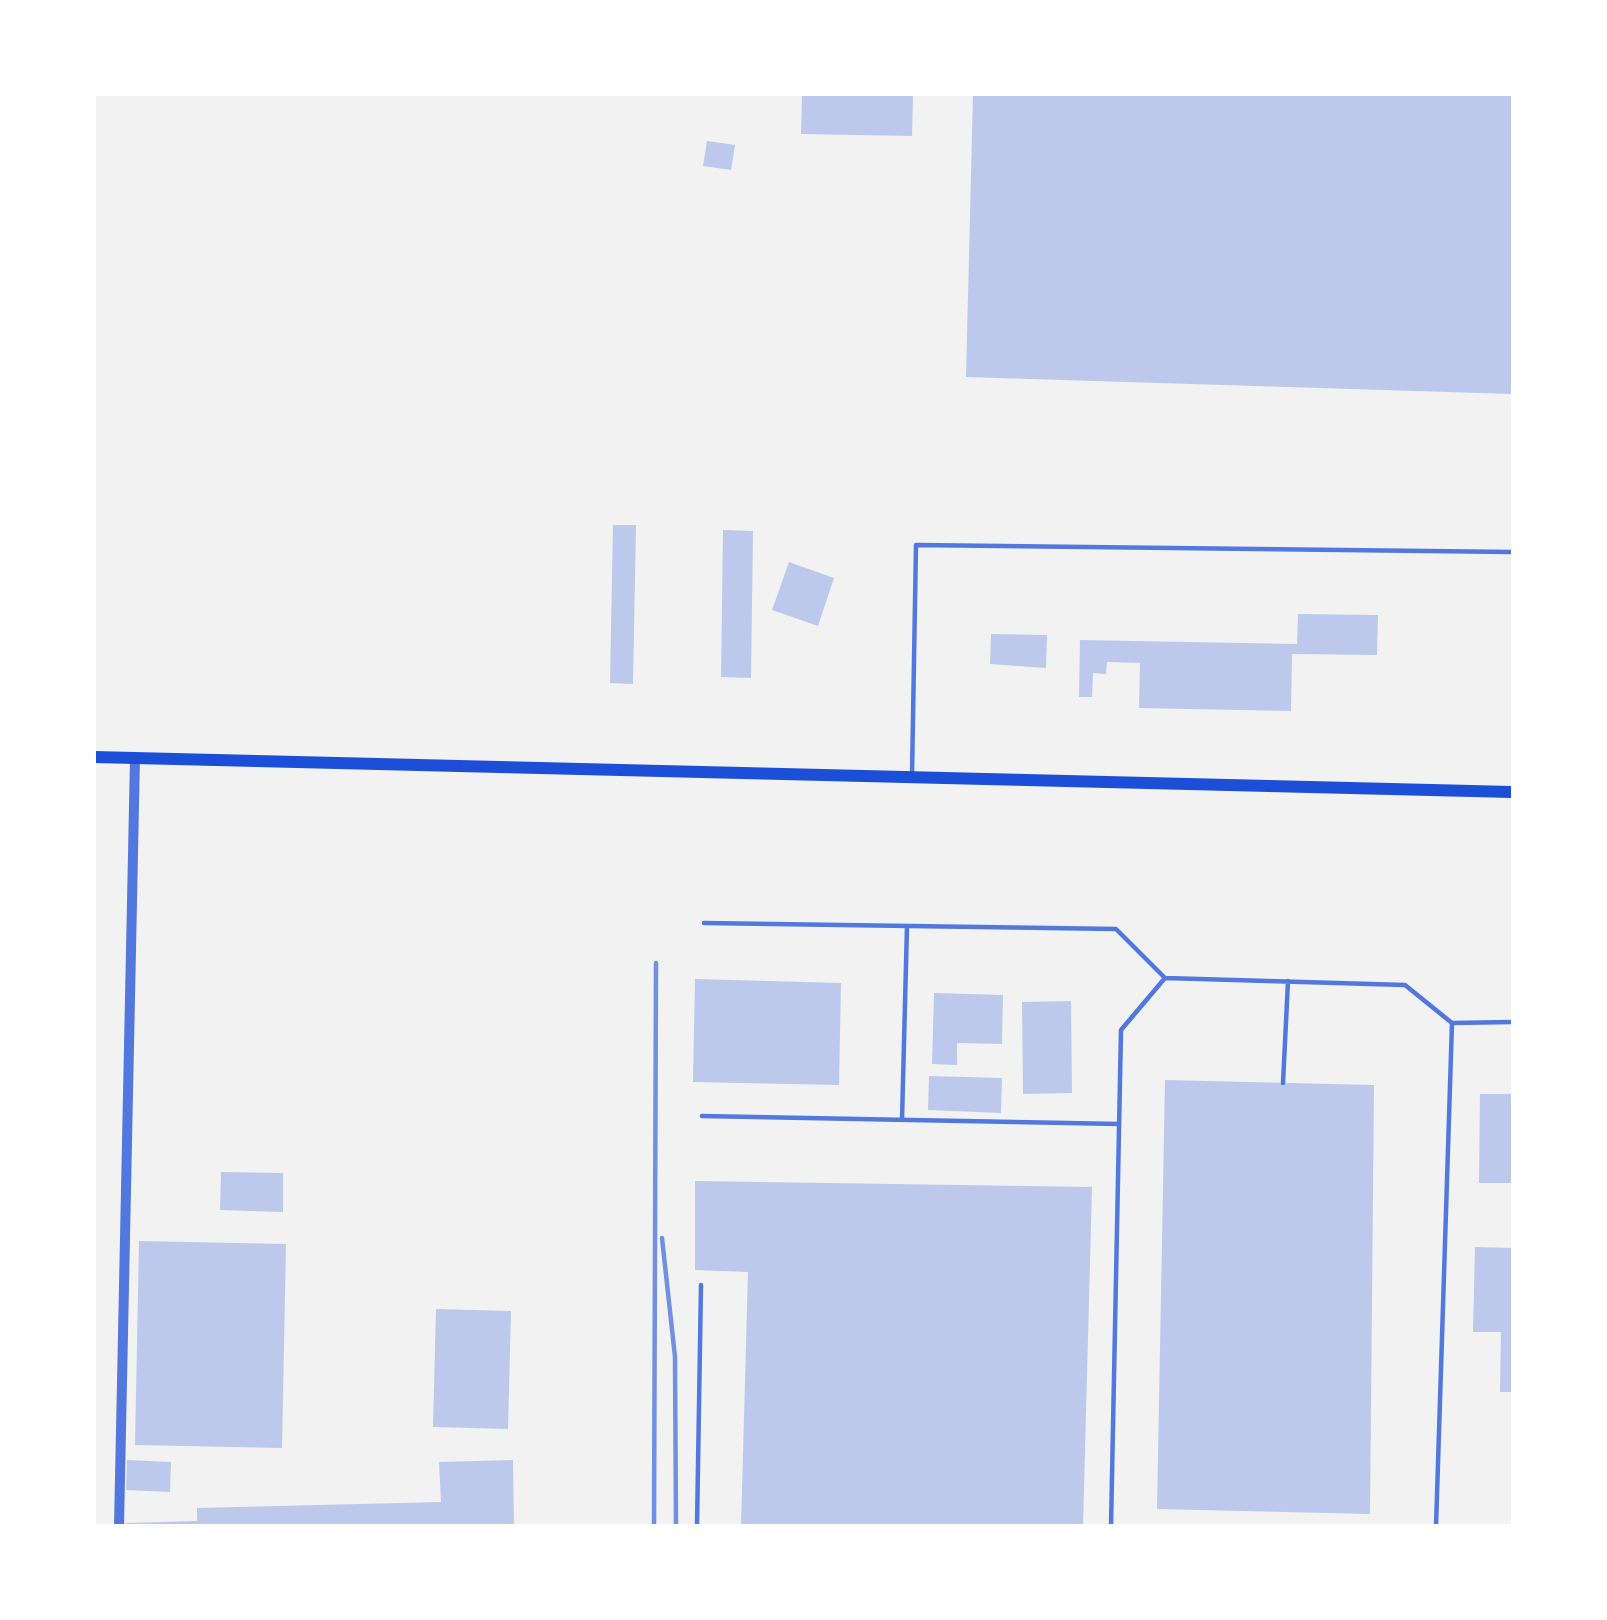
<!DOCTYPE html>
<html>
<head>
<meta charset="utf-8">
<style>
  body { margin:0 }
  #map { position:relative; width:1607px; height:1620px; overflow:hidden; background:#f2f2f2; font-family:Barlow,sans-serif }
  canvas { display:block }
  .frame { position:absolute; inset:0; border:96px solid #fff; pointer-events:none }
</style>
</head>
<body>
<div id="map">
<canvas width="1607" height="1620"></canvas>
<div class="frame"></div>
</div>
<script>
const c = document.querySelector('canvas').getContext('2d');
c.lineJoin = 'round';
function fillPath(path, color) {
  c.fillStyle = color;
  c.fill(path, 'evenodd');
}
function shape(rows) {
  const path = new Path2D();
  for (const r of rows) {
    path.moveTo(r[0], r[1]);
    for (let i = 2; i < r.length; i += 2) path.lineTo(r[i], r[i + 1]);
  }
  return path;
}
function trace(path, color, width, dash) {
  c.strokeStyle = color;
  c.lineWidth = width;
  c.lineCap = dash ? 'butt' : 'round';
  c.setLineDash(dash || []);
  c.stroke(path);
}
fillPath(shape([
  [802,94,913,94,912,136,801,134],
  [973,94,1512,94,1512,394,966,377],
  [707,141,735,145,731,170,703,166],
  [613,525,636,525,633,684,610,683],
  [723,530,753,531,751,678,721,677],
  [789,562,834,578,818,626,772,610],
  [1298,614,1378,615,1377,655,1292,654,1291,711,1139,708,1140,663,1107,662,1106,674,1093,673,1092,697,1079,697,1080,640,1297,644],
  [991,634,1047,635,1046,668,990,664],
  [695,979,841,983,839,1085,693,1082],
  [934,993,1003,995,1002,1044,957,1043,957,1065,932,1064],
  [1071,1001,1072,1093,1023,1094,1022,1002],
  [929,1076,1002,1078,1001,1113,928,1110],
  [1165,1080,1374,1085,1370,1514,1157,1509],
  [1480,1094,1512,1094,1512,1183,1479,1183],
  [221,1172,283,1173,283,1212,220,1210],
  [695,1181,1092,1187,1083,1526,741,1526,748,1272,695,1270],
  [139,1241,286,1244,282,1448,135,1445],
  [1475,1247,1512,1248,1512,1392,1500,1392,1501,1332,1473,1332],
  [436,1309,511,1311,508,1429,433,1427],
  [127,1460,171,1462,170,1492,126,1490],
  [513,1460,514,1526,126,1526,126,1523,197,1521,197,1508,441,1502,439,1462]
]), '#bdc9ec');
trace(shape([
  [912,776,916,545,1512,552],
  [704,923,1116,929,1165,978],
  [1283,1083,1288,981],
  [702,1116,1119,1124],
  [902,1120,907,926],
  [697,1526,701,1285],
  [1111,1526,1121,1030,1165,978,1405,985,1452,1023],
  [1436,1526,1452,1023,1512,1022]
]), '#5277de', 4.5);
trace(shape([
  [119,1526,135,758]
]), '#5277de', 10);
trace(shape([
  [94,757,1512,792]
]), '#1d4ed8', 12);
trace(shape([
  [662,1238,675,1357,676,1526],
  [654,1526,656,963]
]), '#7290e2', 4.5);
</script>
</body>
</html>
